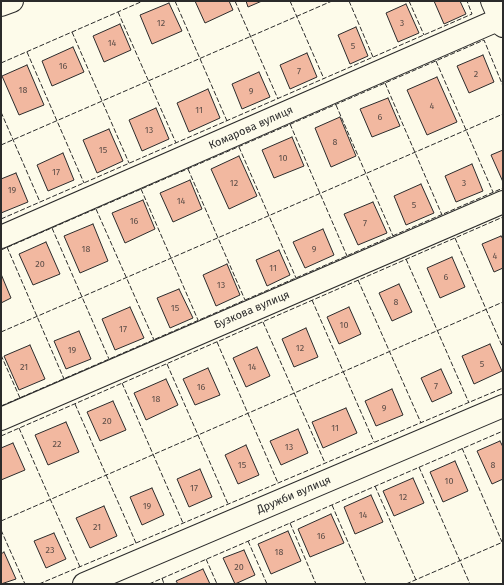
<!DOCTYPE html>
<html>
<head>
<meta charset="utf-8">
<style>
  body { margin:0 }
  #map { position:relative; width:504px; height:585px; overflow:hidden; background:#fdfbea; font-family:"Fira Sans",sans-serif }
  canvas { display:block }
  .frame { position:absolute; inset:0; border:2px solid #2b2b2b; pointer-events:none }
</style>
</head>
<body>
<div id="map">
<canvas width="504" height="585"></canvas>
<div class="frame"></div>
</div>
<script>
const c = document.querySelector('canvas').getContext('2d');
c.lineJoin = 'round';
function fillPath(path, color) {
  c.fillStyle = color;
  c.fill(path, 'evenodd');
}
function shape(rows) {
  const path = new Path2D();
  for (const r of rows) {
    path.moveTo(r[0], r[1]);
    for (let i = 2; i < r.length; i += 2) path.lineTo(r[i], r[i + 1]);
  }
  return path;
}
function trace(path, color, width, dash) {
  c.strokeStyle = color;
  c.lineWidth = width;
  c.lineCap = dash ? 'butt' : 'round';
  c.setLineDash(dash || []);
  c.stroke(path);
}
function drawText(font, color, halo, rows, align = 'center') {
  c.font = font + ' "Fira Sans",sans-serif';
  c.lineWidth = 3;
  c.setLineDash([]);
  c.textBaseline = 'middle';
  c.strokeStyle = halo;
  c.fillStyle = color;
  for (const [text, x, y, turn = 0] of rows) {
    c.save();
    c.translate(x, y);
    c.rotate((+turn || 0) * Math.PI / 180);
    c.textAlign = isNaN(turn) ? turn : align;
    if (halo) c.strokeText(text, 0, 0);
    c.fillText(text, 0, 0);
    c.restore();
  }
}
const building = shape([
  [195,1,229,1,233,10,205,23,195,1],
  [246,1,262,1,248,7,246,1],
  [434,1,460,1,466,14,444,24,434,1],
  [169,3,182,31,152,44,140,15,169,3],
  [406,4,419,33,398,42,386,13,406,4],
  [120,24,131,50,104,62,93,36,120,24],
  [356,27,368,56,350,64,338,35,356,27],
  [73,47,84,72,52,86,42,61,73,47],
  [307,53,317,77,290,89,280,65,307,53],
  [483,55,494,82,469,93,457,66,483,55],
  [27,65,44,105,19,115,2,76,27,65],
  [259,72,270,97,242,109,232,84,259,72],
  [437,77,457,122,427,135,407,90,437,77],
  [208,89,220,118,189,132,177,103,208,89],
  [388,98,400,126,372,137,360,109,388,98],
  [156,108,169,139,142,151,129,120,156,108],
  [340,117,356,156,331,167,315,128,340,117],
  [109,129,123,161,97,173,83,140,109,129],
  [292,137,304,166,274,178,262,150,292,137],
  [503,150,503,182,491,155,503,150],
  [63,153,74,180,48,191,37,165,63,153],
  [239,156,257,196,229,209,211,169,239,156],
  [472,164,483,191,456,202,445,176,472,164],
  [16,173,28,202,1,213,1,179,16,173],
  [190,180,202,209,173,222,160,193,190,180],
  [421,184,434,213,406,225,394,196,421,184],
  [143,200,155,229,125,243,112,213,143,200],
  [373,202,387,233,358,245,344,214,373,202],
  [93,224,108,261,80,273,64,236,93,224],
  [323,229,334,255,305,268,293,242,323,229],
  [501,236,503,239,503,268,494,272,482,244,501,236],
  [46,242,60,274,33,285,19,254,46,242],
  [279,250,290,275,267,286,256,260,279,250],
  [452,257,465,287,440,298,427,268,452,257],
  [227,264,240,295,216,306,203,275,227,264],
  [1,274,11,298,1,303,1,274],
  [399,284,412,312,392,321,379,293,399,284],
  [179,289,193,318,170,328,157,298,179,289],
  [130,307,144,338,115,350,102,319,130,307],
  [349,307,361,334,339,344,327,317,349,307],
  [306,328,318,357,294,367,282,339,306,328],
  [79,331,91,359,66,369,54,341,79,331],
  [490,344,502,371,474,384,462,356,490,344],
  [30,345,45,379,19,390,4,356,30,345],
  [257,347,270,376,246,387,233,358,257,347],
  [208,368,220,395,195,405,183,379,208,368],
  [441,369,452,393,432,402,421,378,441,369],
  [166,379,178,405,146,420,134,393,166,379],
  [392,389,403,415,376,426,365,401,392,389],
  [113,401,126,430,100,441,87,412,113,401],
  [346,408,357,433,323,448,312,422,346,408],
  [66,422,79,452,48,465,35,435,66,422],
  [298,429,308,453,281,465,270,441,298,429],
  [500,441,503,447,503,479,492,484,477,451,500,441],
  [13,443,25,470,1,480,1,448,13,443],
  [246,445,259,475,238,484,225,455,246,445],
  [455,461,468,491,443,502,430,472,455,461],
  [200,469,212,497,189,507,177,479,200,469],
  [413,478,424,503,394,516,383,491,413,478],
  [152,488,164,515,142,525,130,497,152,488],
  [371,495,383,522,355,534,344,507,371,495],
  [104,506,117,536,90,548,76,518,104,506],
  [331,514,344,543,310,557,298,529,331,514],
  [288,531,301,561,271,574,258,544,288,531],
  [54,533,66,559,46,568,34,541,54,533],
  [244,550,255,575,235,584,223,558,244,550],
  [4,552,16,579,1,584,1,554,4,552],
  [203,569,210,584,178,584,176,581,203,569]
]);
fillPath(building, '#f2b8a0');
trace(building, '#2b2b2b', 1);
const minor = shape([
  [492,1,503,26],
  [1,5,12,1],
  [1,237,500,19],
  [1,419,503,202],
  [84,584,503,406]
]);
trace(minor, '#2b2b2b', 24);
trace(minor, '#fdfbea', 22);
trace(shape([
  [175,1,227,121],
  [235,1,278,99],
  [290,1,324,79],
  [349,1,373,57],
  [409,1,424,35],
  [118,12,176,143],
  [72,32,129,163],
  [27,52,84,183],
  [436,61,493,192],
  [1,63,143,1],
  [385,83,442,215],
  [336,105,393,236],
  [1,112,40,202],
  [290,124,347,256],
  [1,145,332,1],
  [239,147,296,278],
  [188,169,245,300],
  [141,189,198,320],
  [96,209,154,340],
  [1,219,472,14,467,1],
  [52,228,109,359],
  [455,238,503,348],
  [7,247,64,379],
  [1,250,484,40,503,86],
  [406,259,469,403],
  [358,280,421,423],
  [312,300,374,442],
  [263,322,325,463],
  [1,332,503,114],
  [217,342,278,483],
  [1,355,20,398],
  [167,364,228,504],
  [122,383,183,523],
  [75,404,136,543],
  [1,406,503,188],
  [19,428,80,567],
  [1,436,503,217],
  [462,448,502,542],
  [419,467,470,584],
  [375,486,416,580],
  [332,505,366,584],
  [1,521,503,302],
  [290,523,316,584],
  [1,530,25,584],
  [248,541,267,584],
  [206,559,217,584],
  [162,578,164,584],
  [39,584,503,388],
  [149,584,503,431],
  [406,584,503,542]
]), '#2b2b2b', 1, [5, 2]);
drawText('9px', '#5d4e48', null, [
  ["12",161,23],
  ["3",402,23],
  ["14",112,43],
  ["5",353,46],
  ["16",63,66],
  ["7",299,71],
  ["2",476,74],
  ["18",23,90],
  ["9",251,91],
  ["4",432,106],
  ["11",199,110],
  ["6",380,117],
  ["13",149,130],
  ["8",335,142],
  ["15",103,150],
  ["10",283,158],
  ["17",56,172],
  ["12",234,183],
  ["3",464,183],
  ["19",12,190],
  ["14",181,201],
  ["5",414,205],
  ["16",134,221],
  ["7",365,223],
  ["18",86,249],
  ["9",314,249],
  ["4",495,256],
  ["20",40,264],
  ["11",273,268],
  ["6",446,277],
  ["13",221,285],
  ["8",396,302],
  ["15",175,308],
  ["10",344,325],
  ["17",123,329],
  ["12",300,348],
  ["19",72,350],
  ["5",482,364],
  ["21",24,367],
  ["14",252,367],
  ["7",436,386],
  ["16",201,387],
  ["18",156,399],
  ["9",384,408],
  ["20",107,421],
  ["11",335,428],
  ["22",57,444],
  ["13",289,447],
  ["15",242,465],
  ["8",493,465],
  ["10",449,481],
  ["17",194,488],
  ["12",403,497],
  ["19",147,506],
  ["14",363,515],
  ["21",97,527],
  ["16",321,536],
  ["23",50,550],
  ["18",279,552],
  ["20",239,567]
]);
drawText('11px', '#2b2b2b', '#fdfbea', [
  ["Комарова вулиця",251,128,-24],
  ["Бузкова вулиця",252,310,-23],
  ["Дружби вулиця",294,495,-23]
]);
</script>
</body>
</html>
